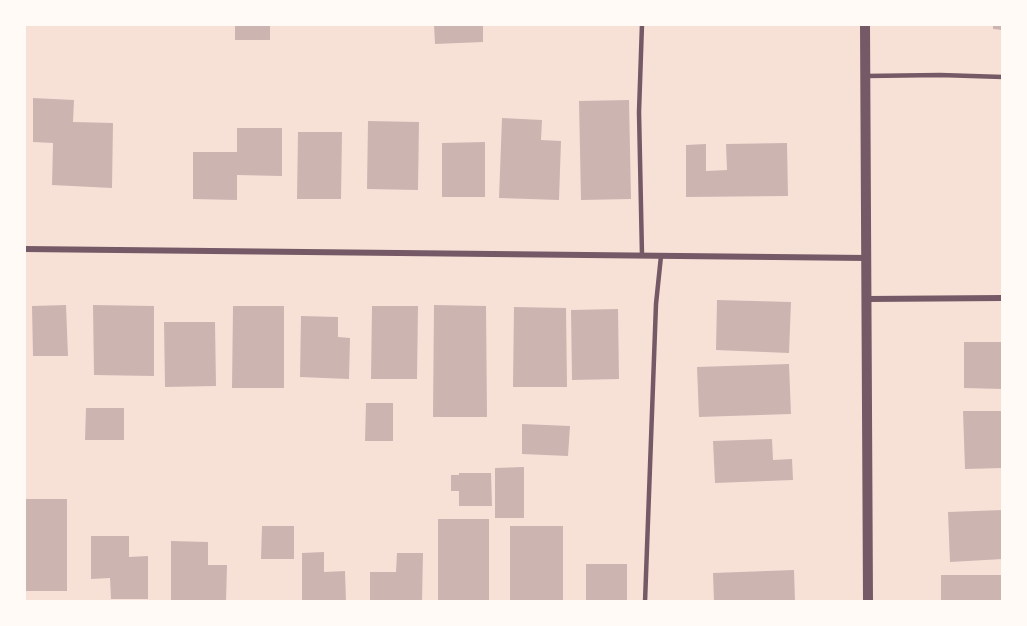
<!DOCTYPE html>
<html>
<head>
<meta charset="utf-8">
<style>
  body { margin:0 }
  #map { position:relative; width:1027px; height:626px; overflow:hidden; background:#f7e1d7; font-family:"PT Sans Narrow",sans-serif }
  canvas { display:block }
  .frame { position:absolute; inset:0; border:26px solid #fffaf5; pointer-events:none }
</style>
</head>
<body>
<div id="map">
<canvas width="1027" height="626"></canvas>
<div class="frame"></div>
</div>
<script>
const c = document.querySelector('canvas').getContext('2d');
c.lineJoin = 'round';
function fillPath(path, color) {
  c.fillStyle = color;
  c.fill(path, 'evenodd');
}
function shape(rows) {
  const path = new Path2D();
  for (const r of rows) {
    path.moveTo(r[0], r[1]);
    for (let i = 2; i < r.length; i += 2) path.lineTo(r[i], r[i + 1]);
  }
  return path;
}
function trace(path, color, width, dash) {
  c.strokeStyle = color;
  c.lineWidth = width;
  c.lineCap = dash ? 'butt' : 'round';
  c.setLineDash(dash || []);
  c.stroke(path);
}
fillPath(shape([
  [235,24,270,24,270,40,235,40],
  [434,24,483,24,483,42,435,44],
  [993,24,1003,24,1003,30,993,29],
  [33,98,74,100,73,122,113,123,112,188,52,185,53,143,33,142],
  [629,100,631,199,581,200,579,101],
  [502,118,542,120,541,140,561,141,559,200,499,198],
  [368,121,419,122,418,190,367,189],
  [237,128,282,128,282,176,237,175,237,200,193,199,193,152,237,152],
  [298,132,342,132,341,199,297,199],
  [485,142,485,197,442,197,442,143],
  [787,143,788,196,686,197,686,145,706,144,706,171,727,170,726,144],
  [717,300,791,302,789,353,716,350],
  [66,305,68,356,33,356,32,306],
  [93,305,154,306,154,376,94,375],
  [434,305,486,306,487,417,433,417],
  [233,306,284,306,284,388,232,388],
  [372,306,418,306,417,379,371,379],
  [514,307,566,308,567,387,513,387],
  [618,309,619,379,572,380,571,310],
  [301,316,338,317,338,337,350,338,349,379,300,377],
  [164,322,215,322,216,386,165,387],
  [964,342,1003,342,1003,389,964,388],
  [789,364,791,414,699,417,697,367],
  [366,403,393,403,393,441,365,441],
  [86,408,124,408,124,440,85,440],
  [963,411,1003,411,1003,468,965,469],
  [522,424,570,426,568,456,522,454],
  [772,439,773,460,792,459,793,480,715,483,713,441],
  [524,467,524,518,495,518,495,468],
  [459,473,491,473,492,506,459,506,459,491,451,491,451,475,459,475],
  [26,499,67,499,67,591,25,591],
  [1003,510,1003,559,950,562,948,512],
  [438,519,489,519,489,602,438,602],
  [262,526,294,526,294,559,261,559],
  [510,526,563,526,563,602,510,602],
  [91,536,129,536,129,557,148,556,148,599,111,599,110,578,91,579],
  [171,541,208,542,208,565,227,565,226,602,171,602],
  [324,552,324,572,345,571,346,602,302,602,302,553],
  [397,553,423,553,422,602,370,602,370,572,396,572],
  [586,564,627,564,627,602,586,602],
  [794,570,795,602,714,602,713,573],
  [941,575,1003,575,1003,602,941,602]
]), '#ccb4b1');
trace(shape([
  [642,24,639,112,642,255],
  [866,76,940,75,1003,77],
  [645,602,656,304,661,256]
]), '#755966', 4.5);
trace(shape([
  [24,249,867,258],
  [867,299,1003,298]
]), '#755966', 6);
trace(shape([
  [865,24,868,602]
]), '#755966', 10);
</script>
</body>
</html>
